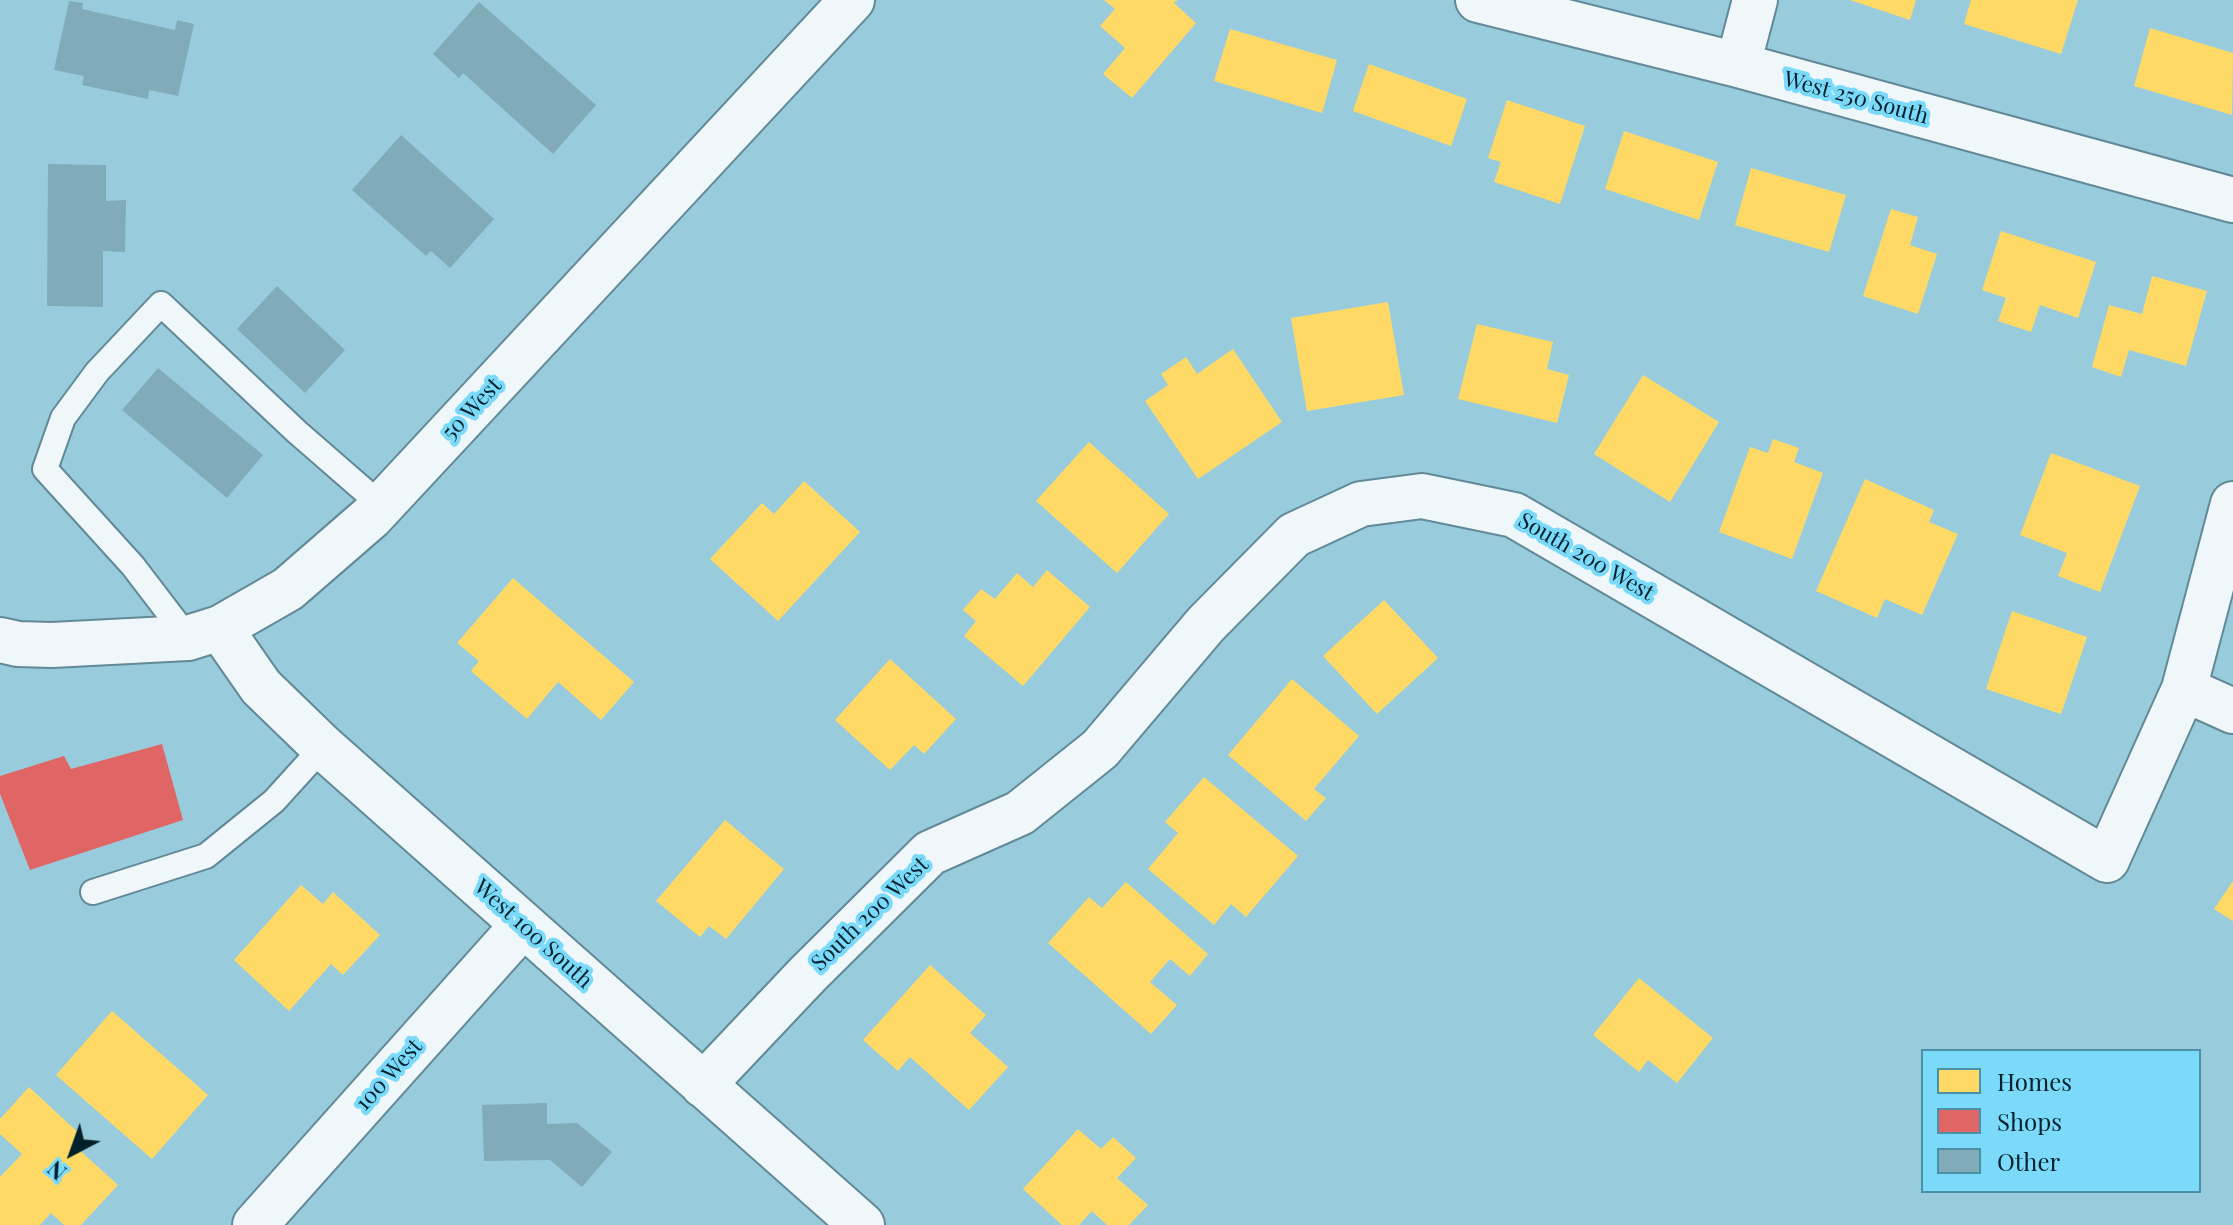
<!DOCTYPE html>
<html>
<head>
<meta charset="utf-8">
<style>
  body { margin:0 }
  #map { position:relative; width:2233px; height:1225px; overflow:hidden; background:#98ccdd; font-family:"Playfair Display",serif }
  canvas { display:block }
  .legend { position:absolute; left:1921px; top:1049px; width:280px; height:144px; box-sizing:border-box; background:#7bdafa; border:2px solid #4b90a7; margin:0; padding:10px 14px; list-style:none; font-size:24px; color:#02212b }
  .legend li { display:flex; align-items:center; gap:16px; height:40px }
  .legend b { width:40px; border:2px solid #4b90a7 }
  .north { position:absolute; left:32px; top:1113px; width:80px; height:80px; -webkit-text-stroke:6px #7bdafa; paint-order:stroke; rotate:221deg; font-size:22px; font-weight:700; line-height:32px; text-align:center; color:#02212b }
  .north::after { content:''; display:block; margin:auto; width:28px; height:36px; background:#02212b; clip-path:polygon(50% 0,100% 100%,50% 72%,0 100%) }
</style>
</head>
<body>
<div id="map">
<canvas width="2233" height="1225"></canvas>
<ul class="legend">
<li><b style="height:22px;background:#ffd966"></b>Homes</li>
<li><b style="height:22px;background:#e06666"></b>Shops</li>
<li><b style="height:22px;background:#81abb8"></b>Other</li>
</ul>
<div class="north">N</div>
</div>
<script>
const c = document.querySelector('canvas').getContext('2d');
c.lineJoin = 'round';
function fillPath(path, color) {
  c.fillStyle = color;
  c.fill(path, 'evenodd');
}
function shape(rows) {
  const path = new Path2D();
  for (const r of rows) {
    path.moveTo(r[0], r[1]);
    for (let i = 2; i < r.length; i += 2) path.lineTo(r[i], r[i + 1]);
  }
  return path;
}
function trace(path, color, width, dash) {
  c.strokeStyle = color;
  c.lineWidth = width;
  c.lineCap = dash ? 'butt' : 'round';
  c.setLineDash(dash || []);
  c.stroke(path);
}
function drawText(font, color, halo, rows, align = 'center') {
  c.font = font + ' "Playfair Display",serif';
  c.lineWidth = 8;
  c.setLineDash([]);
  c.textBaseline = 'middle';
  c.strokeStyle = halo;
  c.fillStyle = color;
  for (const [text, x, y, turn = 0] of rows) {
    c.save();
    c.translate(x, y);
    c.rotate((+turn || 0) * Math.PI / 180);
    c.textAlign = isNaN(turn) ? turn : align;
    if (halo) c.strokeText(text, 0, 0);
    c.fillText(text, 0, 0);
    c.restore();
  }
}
fillPath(shape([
  [1104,0,1177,0,1174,3,1196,23,1132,98,1103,74,1125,48,1100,26,1115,9],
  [1850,0,1916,0,1910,20],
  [1971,0,2078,0,2061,54,1964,24],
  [2150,28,2233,53,2232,115,2134,86],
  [1230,29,1337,60,1322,113,1214,81],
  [1369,64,1467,99,1451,146,1353,111],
  [1507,100,1585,126,1560,204,1494,182,1501,162,1488,158],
  [1624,131,1718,162,1699,220,1605,189],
  [1751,168,1846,195,1829,252,1735,225],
  [1891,209,1918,217,1910,245,1937,254,1918,314,1863,296],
  [2001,231,2096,262,2078,318,2040,305,2031,332,1998,321,2006,298,1982,290],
  [2152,276,2207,291,2186,366,2129,350,2121,377,2092,367,2109,305,2142,314],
  [1388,302,1404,395,1307,411,1291,318],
  [1477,324,1553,342,1547,369,1569,375,1557,423,1458,399],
  [1233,349,1282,422,1198,479,1145,401,1168,385,1161,374,1186,357,1197,374],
  [1643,375,1719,422,1670,502,1594,454],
  [1773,439,1799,448,1794,462,1823,473,1792,559,1719,532,1750,447,1768,453],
  [1089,442,1169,514,1117,573,1036,501],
  [2051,453,2140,486,2100,592,2058,576,2067,553,2020,535],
  [1865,479,1934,510,1929,522,1958,534,1922,615,1885,599,1877,618,1816,591],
  [804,481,860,532,778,621,710,559,762,503,774,514],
  [1047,570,1090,607,1023,686,964,636,976,621,963,610,981,589,995,599,1017,573,1033,587],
  [513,578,634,682,601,720,558,682,527,719,471,671,479,661,457,643],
  [1384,600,1438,658,1377,714,1323,656],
  [2012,611,2087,637,2061,714,1986,689],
  [890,659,956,719,924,754,914,745,890,770,835,720],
  [1292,679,1359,736,1314,789,1326,798,1306,821,1228,755],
  [1204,777,1298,856,1246,917,1231,904,1214,925,1148,869,1178,833,1165,822],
  [725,820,784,869,726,939,709,926,700,937,656,901],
  [2233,881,2233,921,2214,909],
  [1126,882,1208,954,1190,976,1170,959,1150,982,1177,1005,1151,1034,1048,943,1089,897,1102,908],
  [301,885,323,904,333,892,380,935,343,975,331,964,289,1011,234,960],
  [930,965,986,1015,970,1033,1008,1067,969,1110,910,1057,898,1071,863,1040],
  [1639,978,1713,1038,1677,1083,1648,1060,1639,1072,1593,1035],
  [112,1011,208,1095,152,1159,56,1075],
  [29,1087,85,1139,76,1147,118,1185,81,1225,64,1225,51,1213,40,1225,0,1225,0,1177,22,1154,0,1134,0,1119],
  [1078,1129,1101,1149,1113,1137,1136,1158,1117,1178,1148,1205,1129,1225,1107,1225,1092,1211,1079,1225,1062,1225,1023,1189]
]), '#ffd966');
fillPath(shape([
  [162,744,183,820,30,870,0,794,0,776,64,756,71,769]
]), '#e06666');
fillPath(shape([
  [69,1,83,3,82,9,175,30,177,20,194,24,178,96,149,90,148,99,82,85,84,76,54,70],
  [479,2,596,105,553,154,463,73,459,78,433,54],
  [401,135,494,219,450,268,431,251,426,256,352,190],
  [48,164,106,165,106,201,126,200,125,252,103,251,103,307,47,306],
  [277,286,345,350,305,393,237,329],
  [158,368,263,455,227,498,122,410],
  [547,1103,547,1124,577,1123,612,1152,582,1187,550,1160,484,1161,482,1105]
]), '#81abb8');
const service = shape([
  [188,638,133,566,45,469,63,418,97,372,161,304,297,432,382,506],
  [93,892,206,856,274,801,323,747]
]);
const minor = shape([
  [1478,0,1738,65,2233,200],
  [1738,65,1755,0],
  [220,628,261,687,323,747,862,1225],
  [2184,689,2233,711],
  [703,1085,808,974,930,853,1020,813,1100,749,1206,624,1294,535,1361,504,1422,496,1514,515,2107,860,2184,689,2233,504],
  [255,1225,523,925]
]);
const tertiary = shape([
  [0,640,18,644,52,645,188,638,220,628,288,589,371,517,852,0]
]);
trace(service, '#628996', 28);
trace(minor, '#628996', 48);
trace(tertiary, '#628996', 48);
trace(service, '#f0f7fa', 24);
trace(minor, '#f0f7fa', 44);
trace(tertiary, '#f0f7fa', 44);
drawText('22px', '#02212b', '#7bdafa', [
  ["West 250 South",1856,98,15],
  ["50 West",472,409,-47],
  ["South 200 West",1586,557,30],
  ["South 200 West",870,914,-44],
  ["West 100 South",533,934,42],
  ["100 West",389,1075,-48]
]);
</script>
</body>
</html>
